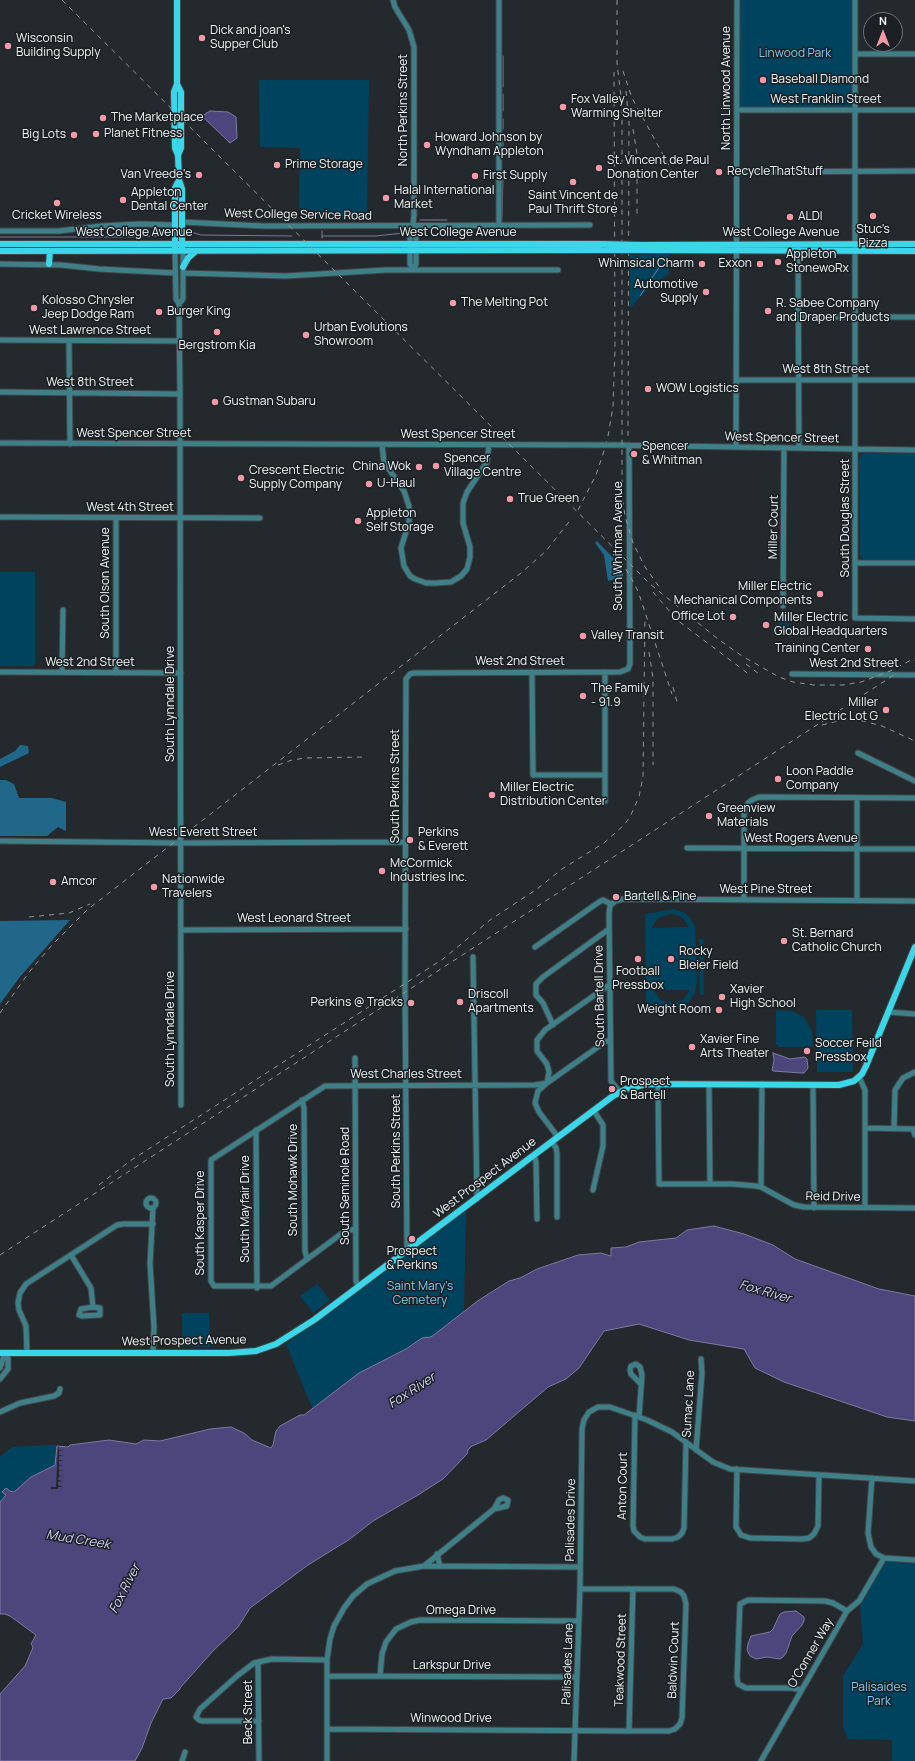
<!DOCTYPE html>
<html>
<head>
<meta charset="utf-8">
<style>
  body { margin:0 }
  #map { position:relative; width:915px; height:1761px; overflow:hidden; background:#24292d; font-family:Manrope,sans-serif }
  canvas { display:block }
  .north { position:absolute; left:863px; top:12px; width:40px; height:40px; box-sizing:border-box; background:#1a2023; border:1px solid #707578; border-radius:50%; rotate:0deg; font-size:11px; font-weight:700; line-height:16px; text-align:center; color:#f1f5f7 }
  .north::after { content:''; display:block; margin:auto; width:14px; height:18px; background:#f39aa9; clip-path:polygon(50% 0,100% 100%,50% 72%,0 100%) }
</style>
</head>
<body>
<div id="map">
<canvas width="915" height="1761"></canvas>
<div class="north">N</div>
</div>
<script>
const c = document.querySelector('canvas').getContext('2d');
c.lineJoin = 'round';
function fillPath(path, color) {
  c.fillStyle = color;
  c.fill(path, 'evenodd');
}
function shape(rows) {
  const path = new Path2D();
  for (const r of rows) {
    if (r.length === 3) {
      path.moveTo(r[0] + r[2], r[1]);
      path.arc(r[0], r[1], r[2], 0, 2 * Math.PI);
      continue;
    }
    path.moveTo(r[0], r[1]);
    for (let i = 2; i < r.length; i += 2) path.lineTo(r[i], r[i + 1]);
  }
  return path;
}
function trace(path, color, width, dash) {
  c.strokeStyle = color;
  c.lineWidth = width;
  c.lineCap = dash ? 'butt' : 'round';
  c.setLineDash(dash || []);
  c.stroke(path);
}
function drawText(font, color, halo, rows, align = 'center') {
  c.font = font + ' Manrope,sans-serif';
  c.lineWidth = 3;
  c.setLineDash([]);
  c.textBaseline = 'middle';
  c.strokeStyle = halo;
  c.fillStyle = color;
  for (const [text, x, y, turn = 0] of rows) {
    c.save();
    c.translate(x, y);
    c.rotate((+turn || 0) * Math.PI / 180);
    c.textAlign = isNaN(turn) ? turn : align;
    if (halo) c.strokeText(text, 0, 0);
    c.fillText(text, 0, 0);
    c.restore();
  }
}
fillPath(shape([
  [739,0,852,0,853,107,739,107],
  [259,80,369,80,367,219,314,218,315,210,301,210,299,206,300,148,260,147],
  [669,254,669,274,649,287,630,309,630,255],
  [867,452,915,453,915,559,863,559,860,557,859,458,862,454],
  [0,572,35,572,35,666,0,666],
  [779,615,789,615,789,635,778,635],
  [674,909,685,913,691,919,695,927,697,982,695,992,690,1001,682,1006,669,1009,658,1005,646,1004,645,914],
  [670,914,677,915,683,918,689,927,652,928,658,918],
  [653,990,690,990,683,1000,673,1003,661,1000],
  [699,939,703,939,704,995,700,995],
  [776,1010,792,1011,804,1017,812,1031,813,1047,779,1047,776,1044],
  [816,1010,852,1010,853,1072,817,1072],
  [466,1210,464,1312,431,1337,422,1338,406,1349,393,1355,312,1408,286,1344],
  [317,1284,330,1300,313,1313,300,1296],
  [182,1313,209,1313,210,1347,182,1346],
  [48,1445,57,1445,55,1465,31,1477,14,1492,2,1491,6,1495,0,1502,0,1457,12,1447],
  [886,1562,915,1562,915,1761,892,1761,892,1740,848,1739,843,1727,843,1676,863,1644,860,1605,883,1565]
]), '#00435f');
fillPath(shape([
  [597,541,620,565,623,572,623,577,608,581,604,555,595,543],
  [20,745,28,746,29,753,0,767,0,759,15,751],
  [0,780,6,780,14,784,19,798,52,798,66,802,66,831,58,827,47,836,0,836],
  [70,920,19,978,0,1004,0,921]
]), '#20678a');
const water = shape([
  [210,111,228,112,236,117,237,138,230,143,202,116,210,111],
  [773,1053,790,1059,805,1057,807,1059,808,1068,804,1073,801,1073,773,1071,772,1070,774,1060,773,1053],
  [714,1226,744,1234,773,1245,795,1259,879,1289,915,1296,915,1421,887,1417,784,1382,755,1368,744,1349,689,1340,639,1324,604,1331,579,1368,566,1379,548,1387,486,1440,472,1446,468,1450,467,1454,443,1479,418,1495,373,1521,350,1539,308,1565,250,1608,238,1627,212,1652,180,1688,180,1689,171,1698,163,1699,151,1723,142,1748,135,1761,0,1761,0,1694,25,1666,32,1650,33,1647,31,1644,36,1635,10,1616,5,1614,0,1614,0,1502,6,1495,2,1492,6,1488,10,1491,14,1492,31,1477,55,1465,57,1446,68,1447,70,1445,109,1440,136,1444,144,1440,160,1441,210,1429,231,1427,244,1433,252,1440,271,1448,273,1445,276,1431,280,1426,300,1415,304,1415,359,1373,406,1349,422,1338,431,1337,479,1300,509,1281,520,1278,537,1269,578,1255,601,1253,611,1256,611,1248,626,1247,639,1242,676,1238,687,1230,714,1226],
  [796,1611,804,1617,804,1621,802,1625,792,1636,786,1653,783,1657,780,1659,767,1657,756,1659,750,1656,747,1650,748,1644,751,1636,770,1632,773,1629,780,1614,784,1612,796,1611]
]);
fillPath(water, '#4d467c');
trace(water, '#7e7aa1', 1);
fillPath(shape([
  [58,1445,59,1450,64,1450,59,1451,59,1455,64,1456,59,1456,59,1460,64,1460,59,1461,59,1465,64,1465,59,1466,59,1470,64,1471,59,1471,59,1475,63,1477,59,1476,58,1480,63,1481,58,1482,58,1485,63,1487,58,1487,58,1489,51,1489,51,1487,56,1487]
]), '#24292d');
trace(shape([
  [503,87,503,56],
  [503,111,503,94],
  [503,119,503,129],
  [503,151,503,135],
  [325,217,325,219],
  [502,218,503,176],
  [420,220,447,220],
  [322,231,322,238],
  [191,232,201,235,292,236],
  [322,236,375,236,404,233],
  [0,237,131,237,156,236,167,234],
  [640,296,660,266]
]), '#7e7aa1', 1);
const minor = shape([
  [393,0,395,7,409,30,414,47,414,215,413,225,410,234,410,264,413,270],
  [855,0,855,618,915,619],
  [856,54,915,54],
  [737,110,915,110],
  [737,172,915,171],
  [182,222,263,226,590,225],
  [499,225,499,0],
  [0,231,59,231,101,226,140,224,175,225],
  [798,247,799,448],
  [175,251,176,299,179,304,180,394,181,1105],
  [0,264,61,265,99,269,175,273],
  [413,270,416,264,416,234,414,226],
  [183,273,286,276,386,270,558,270],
  [179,304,183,299,183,251],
  [799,317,915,317],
  [0,340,179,341],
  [69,341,70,444],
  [737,380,915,380],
  [0,392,180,394],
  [0,443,596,445],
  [382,445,384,462,404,491,409,506,409,522,401,548,404,566,410,576,415,579,426,583,436,583,451,582,461,576,467,569,470,557,470,547,463,523,463,503,467,492,487,462,489,445],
  [614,445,915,450],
  [736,447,737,0],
  [0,517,260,518],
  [855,563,915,563],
  [783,606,784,448],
  [0,672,181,673],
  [62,672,63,610],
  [532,672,533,775,605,775],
  [605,672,605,801],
  [116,673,116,518],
  [792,674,915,675],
  [858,753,915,781],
  [857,798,857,900],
  [0,841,181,843,406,842],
  [687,848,915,849],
  [744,899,744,812,748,803,752,800,759,797,915,798],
  [181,930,406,929],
  [535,947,599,902,603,900,611,904],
  [473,957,477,1199],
  [888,1012,915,1014],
  [553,1025,543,1003,536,995,536,984,543,977,609,929],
  [355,1058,356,1281,358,1286],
  [859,1077,865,1090,865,1208],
  [658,1084,659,1184,733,1184,756,1186,761,1187,794,1205,804,1207,915,1208],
  [709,1084,710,1183],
  [813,1085,814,1208],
  [620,1092,611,1081,611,1077,609,913,610,906,615,901,623,899,915,901],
  [302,1100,304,1108,305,1251,307,1259],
  [865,1128,915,1129],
  [894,1129,895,1090,903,1078,915,1072],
  [913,1129,915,1135],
  [256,1130,257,1288],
  [558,1137,539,1112,535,1103,538,1091,547,1083,549,1072,547,1064,537,1051,537,1040,545,1030,609,985],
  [552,1142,556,1148,557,1153,557,1217],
  [534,1155,536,1162,537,1219],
  [761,1187,762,1084],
  [593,1190,603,1146,603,1125,594,1111],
  [151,1203,5],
  [356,1229,345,1231,271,1286,214,1286,211,1281,211,1160,325,1086,535,1085,547,1083,605,1042,610,1040],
  [407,1250,405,989,406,679,410,674,414,673,620,672,628,669,630,664,630,648,629,445],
  [71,1255,91,1288,93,1307],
  [93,1307,100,1308,100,1315,82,1316,79,1315,81,1309,93,1307],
  [27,1353,26,1326,19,1310,18,1303,20,1293,26,1284,117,1225,123,1224,153,1224],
  [153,1353,154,1327,150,1264,153,1208],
  [0,1368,5,1353],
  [0,1379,8,1369,8,1358,5,1353],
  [0,1412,20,1403,54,1396,59,1393,60,1389],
  [635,1415,633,1526,634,1531,640,1537,645,1539,672,1539,678,1537,682,1533,684,1528,686,1442],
  [639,1417,642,1375,640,1367,636,1364,631,1366,630,1370,631,1374,641,1384],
  [696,1450,702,1373,701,1359],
  [737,1469,736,1527,741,1535,750,1538,802,1539,809,1538,814,1534,818,1526,819,1475],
  [872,1478,868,1533,871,1547,876,1554,884,1558,915,1560],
  [503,1498,508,1500,507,1506,494,1509,499,1500,503,1498],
  [437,1554,440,1566],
  [424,1566,494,1509],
  [258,1662,259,1761],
  [327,1676,577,1677],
  [380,1676,382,1654,386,1642,396,1629,411,1622,420,1620,579,1621],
  [801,1690,792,1688,746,1688,738,1684,737,1677,740,1604,748,1600,825,1601,833,1603,847,1611],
  [259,1721,202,1721,199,1720,196,1717,200,1709,237,1676,254,1663,272,1659,327,1660],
  [327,1729,629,1731,669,1731,675,1729,680,1724,682,1718,686,1604,684,1596,681,1592,674,1589,580,1589],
  [629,1731,633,1589],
  [182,1761,185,1752],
  [327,1761,327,1660,330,1639,334,1626,344,1608,353,1596,367,1584,395,1571,424,1566,580,1567],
  [574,1761,580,1589,582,1429,584,1420,589,1412,598,1407,610,1407,647,1420,672,1432,713,1462,730,1469,915,1481],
  [761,1761,847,1611,859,1601,884,1558]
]);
const major = shape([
  [177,0,177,84,181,92,181,148,178,155,179,180,182,189,182,247],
  [177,84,174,92,175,148,178,155],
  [0,244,601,244],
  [641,245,915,244],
  [175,247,175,188,179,180],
  [641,250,915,251],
  [0,251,601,250],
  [49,264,50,251],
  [183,267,188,258,196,251],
  [0,1353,229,1353,256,1351,276,1344,314,1320,558,1137,613,1096,626,1089,647,1084,839,1085,854,1081,862,1074,866,1066,915,947]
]);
trace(minor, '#414649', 7);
trace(major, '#414649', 8);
trace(minor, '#3f7f88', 5);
trace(major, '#3bd7e9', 6);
trace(shape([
  [62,0,650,584,718,639,742,656,779,677,793,682,814,685,843,685,861,682,890,671,915,658],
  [617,0,617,63,622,105,622,496,625,516,633,543,645,567,660,588],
  [623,71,632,98,672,171],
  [626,91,629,122,628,436],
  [633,129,637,154,637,214],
  [578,510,596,475,603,454,608,436,613,407,615,349,614,72],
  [620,561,629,574,638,591,672,694],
  [653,592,677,620,750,675],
  [649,652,653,678,653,765],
  [746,664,759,674],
  [673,687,677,702],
  [822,725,842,720,863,721,882,726,915,741],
  [278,765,292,760,305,758,367,757],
  [29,917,69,913,90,904],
  [0,1013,30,971,52,945,87,910,521,573,546,551,572,518],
  [99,1185,130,1161,443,959,490,920,537,889,562,869,604,843,624,825,630,817,639,797,643,777,645,617],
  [0,1255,897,673]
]), '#93979a', 1, [5, 5]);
const minorBridge = shape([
  [596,445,614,445]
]);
const majorBridge = shape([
  [601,244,641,245],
  [601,250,641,250]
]);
trace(minorBridge, '#414649', 7, []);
trace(majorBridge, '#414649', 8, []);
trace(minorBridge, '#3f7f88', 5);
trace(majorBridge, '#3bd7e9', 6);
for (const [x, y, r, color] of [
  [202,38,4,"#f39aa9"],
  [8,46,4,"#f39aa9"],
  [763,80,4,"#f39aa9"],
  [563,107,4,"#f39aa9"],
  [103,118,4,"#f39aa9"],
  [96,134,4,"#f39aa9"],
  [74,135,4,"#f39aa9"],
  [427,145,4,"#f39aa9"],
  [277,165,4,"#f39aa9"],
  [599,168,4,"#f39aa9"],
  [719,172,4,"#f39aa9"],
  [199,175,4,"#f39aa9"],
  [475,176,4,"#f39aa9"],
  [573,182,4,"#f39aa9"],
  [386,198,4,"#f39aa9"],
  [123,200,4,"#f39aa9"],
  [57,203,4,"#f39aa9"],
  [873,216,4,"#f39aa9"],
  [790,217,4,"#f39aa9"],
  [778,262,4,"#f39aa9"],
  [702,264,4,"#f39aa9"],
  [760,264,4,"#f39aa9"],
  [706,292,4,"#f39aa9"],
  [453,303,4,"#f39aa9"],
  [34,308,4,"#f39aa9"],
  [768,311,4,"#f39aa9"],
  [159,312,4,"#f39aa9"],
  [217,332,4,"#f39aa9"],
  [306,335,4,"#f39aa9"],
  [648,389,4,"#f39aa9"],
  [215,402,4,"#f39aa9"],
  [634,454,4,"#f39aa9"],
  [436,466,4,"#f39aa9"],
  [419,467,4,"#f39aa9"],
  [241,478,4,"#f39aa9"],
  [369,484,4,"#f39aa9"],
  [510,499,4,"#f39aa9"],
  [358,521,4,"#f39aa9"],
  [820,594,4,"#f39aa9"],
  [733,617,4,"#f39aa9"],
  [766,625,4,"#f39aa9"],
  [583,636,4,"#f39aa9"],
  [868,649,4,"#f39aa9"],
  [583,696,4,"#f39aa9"],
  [886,710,4,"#f39aa9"],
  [778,779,4,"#f39aa9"],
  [492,795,4,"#f39aa9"],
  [709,816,4,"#f39aa9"],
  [410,840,4,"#f39aa9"],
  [382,871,4,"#f39aa9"],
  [53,882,4,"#f39aa9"],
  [154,887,4,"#f39aa9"],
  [616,897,4,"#f39aa9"],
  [784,941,4,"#f39aa9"],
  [638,959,4,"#f39aa9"],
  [671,959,4,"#f39aa9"],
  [722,997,4,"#f39aa9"],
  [460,1002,4,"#f39aa9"],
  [411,1003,4,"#f39aa9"],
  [719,1010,4,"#f39aa9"],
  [692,1047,4,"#f39aa9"],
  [807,1051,4,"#f39aa9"],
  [612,1089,4,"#f39aa9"],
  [412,1239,4,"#f39aa9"]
]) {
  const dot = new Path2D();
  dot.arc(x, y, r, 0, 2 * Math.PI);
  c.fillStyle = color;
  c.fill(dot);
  trace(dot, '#1a2023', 1.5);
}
drawText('12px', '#f1f5f7', '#1a2023', [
  ["Dick and joan's",210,31],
  ["Supper Club",210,45],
  ["Wisconsin",16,39],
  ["Building Supply",16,53],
  ["Baseball Diamond",771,80],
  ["Fox Valley",571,100],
  ["Warming Shelter",571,114],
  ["The Marketplace",111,118],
  ["Planet Fitness",104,134],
  ["Big Lots",66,135,"right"],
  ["Howard Johnson by",435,138],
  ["Wyndham Appleton",435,152],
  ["St. Vincent de Paul",607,161],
  ["Donation Center",607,175],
  ["Prime Storage",285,165],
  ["RecycleThatStuff",727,172],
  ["Van Vreede's",191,175,"right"],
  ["First Supply",483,176],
  ["Halal International",394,191],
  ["Market",394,205],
  ["Appleton",131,193],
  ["Dental Center",131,207],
  ["Saint Vincent de",573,196,"center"],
  ["Paul Thrift Store",573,210,"center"],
  ["Cricket Wireless",57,216,"center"],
  ["ALDI",798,217],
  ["Stuc's",873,230,"center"],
  ["Pizza",873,244,"center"],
  ["Appleton",786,255],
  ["StonewoRx",786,269],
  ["Whimsical Charm",694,264,"right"],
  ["Exxon",752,264,"right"],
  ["Automotive",698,285,"right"],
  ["Supply",698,299,"right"],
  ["Kolosso Chrysler",42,301],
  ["Jeep Dodge Ram",42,315],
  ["The Melting Pot",461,303],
  ["R. Sabee Company",776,304],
  ["and Draper Products",776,318],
  ["Burger King",167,312],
  ["Urban Evolutions",314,328],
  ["Showroom",314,342],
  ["Bergstrom Kia",217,346,"center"],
  ["WOW Logistics",656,389],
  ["Gustman Subaru",223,402],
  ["Spencer",642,447],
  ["& Whitman",642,461],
  ["Spencer",444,459],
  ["Village Centre",444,473],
  ["China Wok",411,467,"right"],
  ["Crescent Electric",249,471],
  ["Supply Company",249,485],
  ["U-Haul",377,484],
  ["True Green",518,499],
  ["Appleton",366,514],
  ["Self Storage",366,528],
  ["Miller Electric",812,587,"right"],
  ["Mechanical Components",812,601,"right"],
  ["Office Lot",725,617,"right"],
  ["Miller Electric",774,618],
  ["Global Headquarters",774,632],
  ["Valley Transit",591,636],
  ["Training Center",860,649,"right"],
  ["The Family",591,689],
  ["- 91.9",591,703],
  ["Miller",878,703,"right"],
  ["Electric Lot G",878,717,"right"],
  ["Loon Paddle",786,772],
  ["Company",786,786],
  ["Miller Electric",500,788],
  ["Distribution Center",500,802],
  ["Greenview",717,809],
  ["Materials",717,823],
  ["Perkins",418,833],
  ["& Everett",418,847],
  ["McCormick",390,864],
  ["Industries Inc.",390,878],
  ["Nationwide",162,880],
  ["Travelers",162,894],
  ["Amcor",61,882],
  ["Bartell & Pine",624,897],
  ["St. Bernard",792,934],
  ["Catholic Church",792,948],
  ["Rocky",679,952],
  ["Bleier Field",679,966],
  ["Football",638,972,"center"],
  ["Pressbox",638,986,"center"],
  ["Xavier",730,990],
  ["High School",730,1004],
  ["Driscoll",468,995],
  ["Apartments",468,1009],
  ["Perkins @ Tracks",403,1003,"right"],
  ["Weight Room",711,1010,"right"],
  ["Xavier Fine",700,1040],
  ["Arts Theater",700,1054],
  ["Soccer Feild",815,1044],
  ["Pressbox",815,1058],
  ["Prospect",620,1082],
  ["& Bartell",620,1096],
  ["Prospect",412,1252,"center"],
  ["& Perkins",412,1266,"center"]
], 'left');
drawText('12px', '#81cbf5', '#1a2023', [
  ["Linwood Park",795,54],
  ["Saint Mary's",420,1287],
  ["Cemetery",420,1301],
  ["Palisaides",879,1688],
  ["Park",879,1702]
]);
drawText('12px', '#f1f5f7', '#1a2023', [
  ["North Linwood Avenue",727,88,-90],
  ["West Franklin Street",826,100],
  ["North Perkins Street",404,110,-90],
  ["West College Service Road",298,215,1],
  ["West College Avenue",134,233],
  ["West College Avenue",458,233],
  ["West College Avenue",781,233],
  ["West Lawrence Street",90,331],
  ["West 8th Street",826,370],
  ["West 8th Street",90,383],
  ["West Spencer Street",134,434],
  ["West Spencer Street",458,435],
  ["West Spencer Street",782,438,1],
  ["West 4th Street",130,508],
  ["South Douglas Street",846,518,-90],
  ["Miller Court",774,527,-89],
  ["South Whitman Avenue",619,546,-90],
  ["South Olson Avenue",106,583,-90],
  ["West 2nd Street",520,662],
  ["West 2nd Street",90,663],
  ["West 2nd Street",854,664],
  ["South Lynndale Drive",171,704,-90],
  ["South Perkins Street",396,786,-90],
  ["West Everett Street",203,833],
  ["West Rogers Avenue",801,839],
  ["West Pine Street",766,890],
  ["West Leonard Street",294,919],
  ["South Bartell Drive",600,996,-91],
  ["South Lynndale Drive",171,1029,-90],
  ["West Charles Street",406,1075],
  ["South Perkins Street",397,1151,-90],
  ["West Prospect Avenue",485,1178,-37],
  ["South Mohawk Drive",294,1180,-90],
  ["South Seminole Road",346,1186,-90],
  ["Reid Drive",833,1197,1],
  ["South Mayfair Drive",246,1209,-90],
  ["South Kasper Drive",201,1223,-90],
  ["West Prospect Avenue",184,1341,-1],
  ["Sumac Lane",689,1404,-87],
  ["Anton Court",623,1486,-89],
  ["Palisades Drive",571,1520,-89],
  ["Omega Drive",461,1611],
  ["O'Conner Way",811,1653,-60],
  ["Teakwood Street",621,1660,-88],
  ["Baldwin Court",674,1660,-88],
  ["Palisades Lane",568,1664,-88],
  ["Larkspur Drive",452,1666],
  ["Beck Street",249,1712,-90],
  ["Winwood Drive",451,1719]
]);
drawText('italic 13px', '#d5d3f6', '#1a2023', [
  ["Fox River",765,1292,16],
  ["Fox River",412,1391,-33],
  ["Mud Creek",78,1540,9],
  ["Fox River",125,1589,-63]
]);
</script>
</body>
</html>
